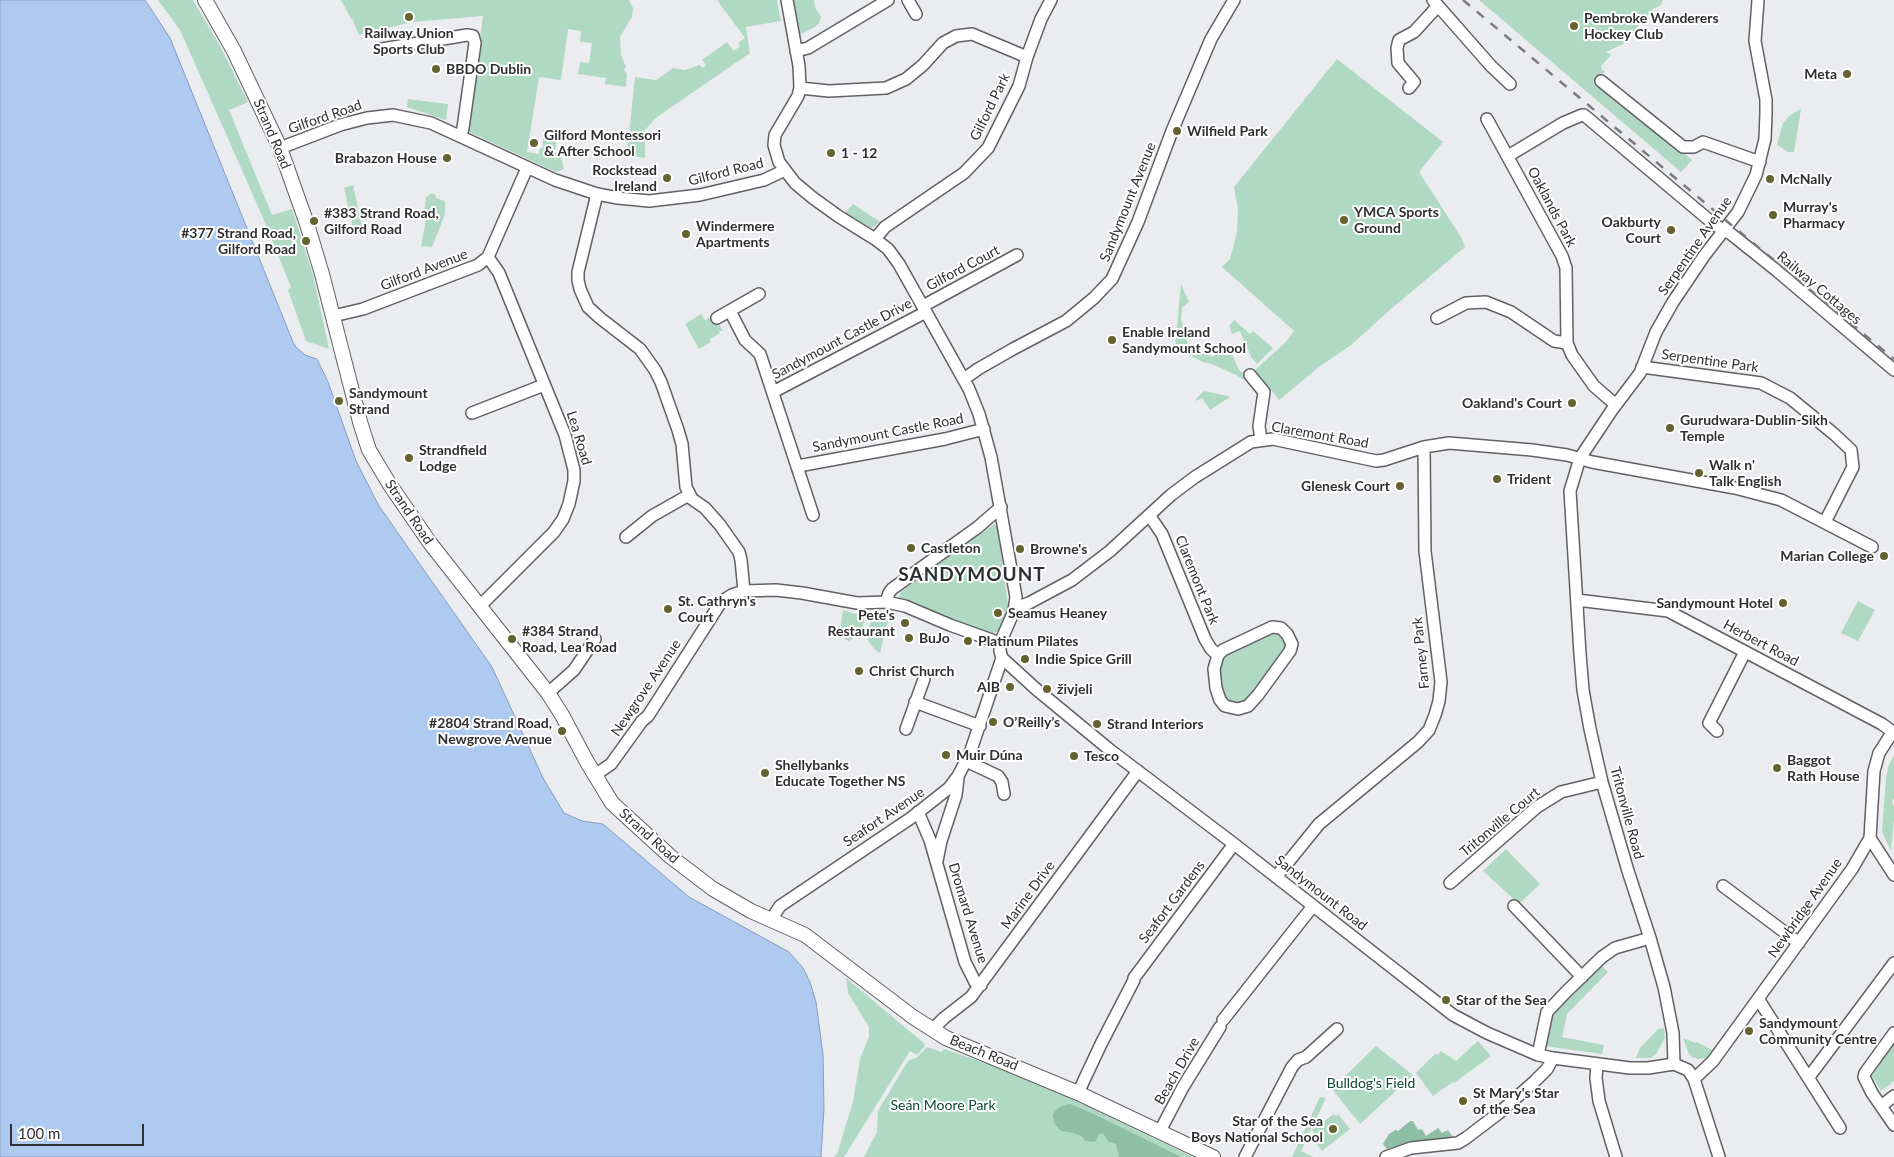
<!DOCTYPE html>
<html>
<head>
<meta charset="utf-8">
<style>
  body { margin:0 }
  #map { position:relative; width:1894px; height:1157px; overflow:hidden; background:#ebecf0; font-family:Lato,sans-serif }
  canvas { display:block }
  .scale { position:absolute; left:10px; top:1124px; width:134px; height:22px; box-sizing:border-box; border:2px solid #303032; border-top:0; padding-left:6px; font-size:15px; line-height:18px; white-space:nowrap; color:#303032; -webkit-text-stroke:4px #fff; paint-order:stroke }
</style>
</head>
<body>
<div id="map">
<canvas width="1894" height="1157"></canvas>
<div class="scale">100 m</div>
</div>
<script>
const c = document.querySelector('canvas').getContext('2d');
c.lineJoin = 'round';
function fillPath(path, color) {
  c.fillStyle = color;
  c.fill(path, 'evenodd');
}
function shape(rows) {
  const path = new Path2D();
  for (const r of rows) {
    path.moveTo(r[0], r[1]);
    for (let i = 2; i < r.length; i += 2) path.lineTo(r[i], r[i + 1]);
  }
  return path;
}
function trace(path, color, width, dash) {
  c.strokeStyle = color;
  c.lineWidth = width;
  c.lineCap = dash ? 'butt' : 'round';
  c.setLineDash(dash || []);
  c.stroke(path);
}
function drawText(font, color, halo, rows, align = 'center') {
  c.font = font + ' Lato,sans-serif';
  c.lineWidth = 4;
  c.setLineDash([]);
  c.textBaseline = 'middle';
  c.strokeStyle = halo;
  c.fillStyle = color;
  for (const [text, x, y, turn = 0] of rows) {
    c.save();
    c.translate(x, y);
    c.rotate((+turn || 0) * Math.PI / 180);
    c.textAlign = isNaN(turn) ? turn : align;
    if (halo) c.strokeText(text, 0, 0);
    c.fillText(text, 0, 0);
    c.restore();
  }
}
fillPath(shape([
  [158,0,193,0,220,46,248,102,229,110,272,215,292,209,313,275,329,349,306,341,288,290,291,287,260,211,180,30],
  [341,0,629,0,633,8,632,17,620,37,621,55,626,67,624,70,627,74,626,87,605,84,606,78,578,74,580,62,589,63,592,43,580,42,581,31,568,29,561,80,539,77,527,152,539,154,540,149,543,147,543,130,554,132,555,130,558,131,555,152,560,153,564,169,556,172,467,131,483,16,412,22,359,35,352,18,351,19],
  [717,0,777,0,781,21,746,27,750,53,657,117,645,130,645,158,627,155,635,77,656,80,673,68,685,70,700,65,702,68,706,65,702,60,727,42,734,51,740,46,738,43,745,38],
  [793,0,814,0,815,7,821,17,819,23,815,27,799,35],
  [1479,0,1663,0,1661,5,1653,9,1623,44,1606,52,1611,55,1601,66,1602,70,1605,71,1597,82,1692,160,1681,172],
  [1337,59,1443,142,1419,172,1461,237,1465,247,1391,309,1351,345,1319,367,1279,400,1255,370,1285,343,1294,331,1222,267,1230,259,1237,232,1238,209,1234,187],
  [408,99,448,104,446,120,407,107],
  [1801,109,1794,152,1788,152,1777,145,1783,123,1790,115],
  [353,185,362,226,353,228,344,188],
  [430,194,435,194,436,198,445,201,445,214,432,247,421,246,426,220,423,219,426,197,428,197],
  [853,204,880,222,872,228,845,213],
  [1181,284,1189,302,1182,308,1181,319,1188,345,1191,350,1201,354,1208,351,1211,357,1221,353,1218,347,1222,345,1230,350,1239,370,1247,377,1244,380,1236,375,1212,364,1203,362,1175,348],
  [701,314,705,320,714,315,723,331,719,331,720,333,710,339,711,342,699,349,685,324],
  [1234,320,1250,334,1253,331,1273,348,1257,364,1251,357,1240,331,1232,334,1229,326],
  [1204,391,1228,396,1230,397,1210,410,1202,398,1196,401,1196,399],
  [994,524,997,525,1009,612,1002,628,989,637,898,598,902,591],
  [1858,601,1875,610,1858,641,1841,633],
  [843,610,865,617,861,634,849,641,846,640,840,632],
  [890,614,885,632,880,653,874,649,867,639,871,617],
  [1274,631,1283,636,1287,648,1249,700,1239,705,1227,701,1222,693,1219,674,1221,661,1230,653],
  [1894,756,1894,798,1892,802,1894,807,1894,820,1891,851,1882,832,1886,778,1889,764],
  [1506,849,1540,884,1519,904,1483,871],
  [1602,966,1608,972,1567,1014,1562,1037,1604,1045,1602,1054,1545,1046,1553,1015],
  [846,978,925,1044,924,1047,917,1055,910,1051,844,1157,834,1157,837,1154,853,1102,860,1059,869,1037,869,1027,848,993],
  [1664,1028,1665,1038,1656,1054,1651,1058,1636,1058,1640,1048,1658,1029],
  [1683,1038,1696,1043,1697,1042,1714,1051,1707,1058,1698,1059,1692,1057,1688,1052],
  [1478,1041,1491,1056,1454,1083,1453,1082,1433,1096,1416,1073,1436,1053,1437,1055,1441,1051,1456,1061],
  [1894,1045,1894,1081,1881,1091,1872,1076],
  [1376,1046,1413,1075,1360,1124,1332,1089],
  [927,1047,942,1052,944,1049,997,1067,1051,1089,1193,1157,864,1157,877,1132,878,1111,906,1064,909,1060,916,1058],
  [1320,1097,1326,1098,1301,1151,1313,1157,1292,1157],
  [1334,1114,1336,1116,1338,1114,1350,1129,1322,1151,1310,1135,1314,1133,1312,1130]
]), '#b0d9c3');
fillPath(shape([
  [1070,1104,1094,1114,1181,1157,1119,1157,1116,1144,1109,1142,1103,1133,1099,1134,1096,1141,1092,1142,1085,1141,1081,1136,1074,1133,1061,1131,1054,1123,1053,1115,1055,1111,1060,1107],
  [1410,1121,1413,1121,1418,1130,1422,1129,1426,1136,1438,1128,1442,1133,1448,1130,1453,1137,1452,1139,1403,1144,1387,1149,1383,1144,1389,1134,1396,1130,1398,1131]
]), '#8ebea5');
const water = shape([
  [0,0,145,0,170,38,293,342,296,347,305,355,317,359,328,382,356,461,379,506,492,667,543,778,564,813,582,821,603,824,689,897,789,952,803,968,810,982,816,1002,823,1055,824,1108,821,1157,0,1157,0,0]
]);
fillPath(water, '#aecaf0');
trace(water, '#889cb7', 1);
const minor = shape([
  [787,0,799,66,800,88,798,96,775,135,774,145,776,152,779,162,795,183,813,198,838,216,875,239,888,249,899,264,969,389,979,414,991,457,1016,597,1014,611,1000,643,1000,651,1002,658,1036,689,1110,750,1234,844,1453,1015,1487,1033,1538,1055,1553,1058,1630,1068,1648,1068,1674,1064],
  [908,0,916,14],
  [1433,0,1491,66,1510,84],
  [382,49,467,35,473,36,475,43,463,128,461,136],
  [796,51,808,48,888,0],
  [1601,81,1683,147,1694,147,1703,142,1760,162],
  [800,88,829,91,886,88,906,79,923,65,943,43,956,36,972,34,1027,57],
  [1409,88,1414,82,1398,63,1397,48,1399,40,1414,32,1437,7],
  [1487,119,1562,256,1566,268,1567,343,1572,355,1594,386,1616,405],
  [280,148,340,125,367,118,393,115,431,123,555,180,597,194,618,198,649,201,700,195,764,180,785,170],
  [1508,156,1563,123,1582,115,1584,115,1715,225,1731,234,1776,270,1894,370],
  [597,194,578,272,578,280,580,289,588,307,600,318,640,349,655,370,661,382,678,430,682,444,686,487,692,499,705,508,720,525,739,552,741,560,744,591],
  [875,239,885,227,964,173,988,148,1019,86,1027,57,1041,19,1051,0],
  [923,306,1017,255],
  [730,311,745,340,760,354,813,515],
  [333,316,363,309,478,265,488,257,527,168],
  [717,318,759,294],
  [1437,318,1466,303,1486,302,1511,312,1554,341,1567,343],
  [1642,367,1761,383,1790,398,1834,434,1851,450,1853,467,1825,522],
  [1250,375,1264,392,1259,426,1261,440],
  [964,379,978,369,1013,349,1066,321,1094,298,1112,279,1138,222,1172,131,1211,39,1234,0],
  [773,392,926,312],
  [472,413,544,385],
  [798,466,945,439,984,429],
  [1149,515,1162,534,1205,639,1211,649,1218,655],
  [626,537,652,516,689,495],
  [1577,600,1668,611,1882,724,1894,733],
  [886,602,889,593,892,589,978,527,1001,507],
  [1016,606,1021,606,1029,603,1072,580,1110,551,1171,495,1195,477,1251,442,1273,439,1376,461,1384,460,1424,447,1449,443,1532,450,1567,455,1592,462,1735,488,1781,500,1872,547],
  [479,607,554,532,563,519,569,504,574,481,574,470,565,435,499,273,488,257],
  [1272,627,1281,628,1287,634,1292,644,1290,651,1258,695,1248,706,1238,709,1225,706,1220,700,1216,688,1214,669,1218,655,1223,650,1272,627],
  [548,693,574,670,595,639],
  [915,702,980,726],
  [906,729,924,679],
  [1717,731,1709,723,1745,652],
  [966,761,998,776,1002,782,1004,794],
  [595,775,611,764,642,721,648,716,721,602,732,595,744,591,776,590,802,593,857,603,886,602,905,606,950,625,1000,643],
  [918,812,930,840,965,962,975,982,981,985],
  [1870,838,1894,875],
  [937,861,941,841,956,795,958,778],
  [1276,877,1319,824,1418,742,1429,730,1435,715,1439,701,1441,682,1425,551,1424,447],
  [1450,883,1537,807,1561,792,1602,782],
  [1723,886,1799,943],
  [1514,906,1582,977],
  [771,920,780,906,911,818,949,788,958,776,970,753,1002,658],
  [1134,978,1234,844],
  [1759,1000,1840,1128],
  [1223,1020,1313,906],
  [933,1029,944,1018,971,997,1138,771],
  [1894,1033,1865,1073,1864,1077,1872,1093,1894,1125],
  [1538,1055,1547,1012,1566,992,1602,957,1615,948,1650,938],
  [1597,1064,1596,1078,1599,1101,1616,1157],
  [1674,1064,1673,1033,1664,987,1650,938,1628,871,1602,782,1590,729,1583,690,1580,654,1570,491,1580,458,1612,410,1640,373,1656,332,1673,302,1704,256,1738,212,1756,175,1765,139,1766,113,1766,100,1755,41,1758,0],
  [1674,1064,1688,1070,1694,1079,1719,1157],
  [1809,1077,1894,963],
  [1694,1079,1713,1061,1852,869,1870,838,1874,771,1879,753,1892,733],
  [1078,1093,1101,1044,1134,980],
  [1881,1106,1894,1096],
  [1160,1131,1183,1087,1220,1027],
  [1245,1157,1292,1067,1298,1060,1306,1057,1337,1029],
  [1386,1157,1411,1148,1458,1143,1466,1138,1499,1113,1535,1081,1547,1069,1553,1058]
]);
const major = shape([
  [205,0,234,51,280,148,307,224,322,274,360,422,369,450,390,485,430,543,548,693,562,715,587,762,612,803,671,857,713,889,751,911,805,935,913,1017,946,1038,1078,1093,1213,1157]
]);
trace(minor, '#616165', 14);
trace(major, '#616165', 16);
trace(minor, '#fff', 11);
trace(major, '#fff', 14);
trace(shape([
  [1463,0,1729,223,1894,359]
]), '#7b7b7e', 2.5, [9, 9]);
for (const [x, y, r, color] of [
  [409,17,5,"#64622e"],
  [1574,26,5,"#64622e"],
  [436,69,5,"#64622e"],
  [1847,74,5,"#64622e"],
  [1177,131,5,"#64622e"],
  [534,143,5,"#64622e"],
  [831,153,5,"#64622e"],
  [447,158,5,"#64622e"],
  [667,178,5,"#64622e"],
  [1770,179,5,"#64622e"],
  [1773,215,5,"#64622e"],
  [1344,220,5,"#64622e"],
  [314,221,5,"#64622e"],
  [1671,230,5,"#64622e"],
  [686,234,5,"#64622e"],
  [306,241,5,"#64622e"],
  [1112,340,5,"#64622e"],
  [339,401,5,"#64622e"],
  [1572,403,5,"#64622e"],
  [1670,428,5,"#64622e"],
  [409,458,5,"#64622e"],
  [1699,473,5,"#64622e"],
  [1497,479,5,"#64622e"],
  [1400,486,5,"#64622e"],
  [911,548,5,"#64622e"],
  [1020,549,5,"#64622e"],
  [1884,556,5,"#64622e"],
  [1783,603,5,"#64622e"],
  [668,609,5,"#64622e"],
  [998,613,5,"#64622e"],
  [905,623,5,"#64622e"],
  [909,638,5,"#64622e"],
  [512,639,5,"#64622e"],
  [968,641,5,"#64622e"],
  [1025,659,5,"#64622e"],
  [859,671,5,"#64622e"],
  [1010,687,5,"#64622e"],
  [1047,689,5,"#64622e"],
  [993,722,5,"#64622e"],
  [1097,724,5,"#64622e"],
  [562,731,5,"#64622e"],
  [946,755,5,"#64622e"],
  [1074,756,5,"#64622e"],
  [1777,768,5,"#64622e"],
  [765,773,5,"#64622e"],
  [1446,1000,5,"#64622e"],
  [1749,1031,5,"#64622e"],
  [1463,1101,5,"#64622e"],
  [1333,1129,5,"#64622e"]
]) {
  const dot = new Path2D();
  dot.arc(x, y, r, 0, 2 * Math.PI);
  c.fillStyle = color;
  c.fill(dot);
  trace(dot, '#fff', 2);
}
drawText('bold 14px', '#303032', '#fff', [
  ["Pembroke Wanderers",1584,18],
  ["Hockey Club",1584,34],
  ["Railway Union",409,33,"center"],
  ["Sports Club",409,49,"center"],
  ["BBDO Dublin",446,69],
  ["Meta",1837,74,"right"],
  ["Wilfield Park",1187,131],
  ["Gilford Montessori",544,135],
  ["& After School",544,151],
  ["1 - 12",841,153],
  ["Brabazon House",437,158,"right"],
  ["Rockstead",657,170,"right"],
  ["Ireland",657,186,"right"],
  ["McNally",1780,179],
  ["Murray's",1783,207],
  ["Pharmacy",1783,223],
  ["YMCA Sports",1354,212],
  ["Ground",1354,228],
  ["#383 Strand Road,",324,213],
  ["Gilford Road",324,229],
  ["Oakburty",1661,222,"right"],
  ["Court",1661,238,"right"],
  ["Windermere",696,226],
  ["Apartments",696,242],
  ["#377 Strand Road,",296,233,"right"],
  ["Gilford Road",296,249,"right"],
  ["Enable Ireland",1122,332],
  ["Sandymount School",1122,348],
  ["Sandymount",349,393],
  ["Strand",349,409],
  ["Oakland's Court",1562,403,"right"],
  ["Gurudwara-Dublin-Sikh",1680,420],
  ["Temple",1680,436],
  ["Strandfield",419,450],
  ["Lodge",419,466],
  ["Walk n'",1709,465],
  ["Talk English",1709,481],
  ["Trident",1507,479],
  ["Glenesk Court",1390,486,"right"],
  ["Castleton",921,548],
  ["Browne's",1030,549],
  ["Marian College",1874,556,"right"],
  ["St. Cathryn's",678,601],
  ["Court",678,617],
  ["Sandymount Hotel",1773,603,"right"],
  ["Seamus Heaney",1008,613],
  ["Pete's",895,615,"right"],
  ["Restaurant",895,631,"right"],
  ["#384 Strand",522,631],
  ["Road, Lea Road",522,647],
  ["BuJo",919,638],
  ["Platinum Pilates",978,641],
  ["Indie Spice Grill",1035,659],
  ["Christ Church",869,671],
  ["AIB",1000,687,"right"],
  ["živjeli",1057,689],
  ["O’Reilly’s",1003,722],
  ["#2804 Strand Road,",552,723,"right"],
  ["Newgrove Avenue",552,739,"right"],
  ["Strand Interiors",1107,724],
  ["Muir Dúna",956,755],
  ["Tesco",1084,756],
  ["Baggot",1787,760],
  ["Rath House",1787,776],
  ["Shellybanks",775,765],
  ["Educate Together NS",775,781],
  ["Star of the Sea",1456,1000],
  ["Sandymount",1759,1023],
  ["Community Centre",1759,1039],
  ["St Mary's Star",1473,1093],
  ["of the Sea",1473,1109],
  ["Star of the Sea",1323,1121,"right"],
  ["Boys National School",1323,1137,"right"]
], 'left');
drawText('14px', '#303032', '#fff', [
  ["Gilford Park",990,107,-64],
  ["Gilford Road",325,117,-19],
  ["Strand Road",272,134,67],
  ["Gilford Road",726,172,-14],
  ["Sandymount Avenue",1128,202,-68],
  ["Oaklands Park",1552,207,62],
  ["Serpentine Avenue",1695,246,-55],
  ["Gilford Court",963,268,-28],
  ["Gilford Avenue",424,270,-21],
  ["Railway Cottages",1819,288,40],
  ["Sandymount Castle Drive",842,339,-28],
  ["Serpentine Park",1710,361,8],
  ["Sandymount Castle Road",888,433,-11],
  ["Claremont Road",1320,435,10],
  ["Lea Road",579,438,73],
  ["Strand Road",409,512,56],
  ["Claremont Park",1197,580,68],
  ["Herbert Road",1761,643,28],
  ["Farney Park",1421,653,-96],
  ["Newgrove Avenue",646,688,-56],
  ["Tritonville Road",1627,813,75],
  ["Seafort Avenue",884,817,-34],
  ["Tritonville Court",1500,822,-40],
  ["Strand Road",649,836,42],
  ["Sandymount Road",1321,893,38],
  ["Marine Drive",1028,895,-54],
  ["Seafort Gardens",1172,902,-53],
  ["Newbridge Avenue",1805,908,-55],
  ["Dromard Avenue",968,913,73],
  ["Beach Road",984,1053,22],
  ["Beach Drive",1177,1071,-60]
]);
drawText('14px', '#0c4931', '#fff', [
  ["Bulldog's Field",1371,1083],
  ["Seán Moore Park",943,1105]
]);
c.letterSpacing = '1px';
drawText('bold 19px', '#2d2e31', '#fff', [
  ["SANDYMOUNT",972,575]
]);
c.letterSpacing = '0px';
</script>
</body>
</html>
